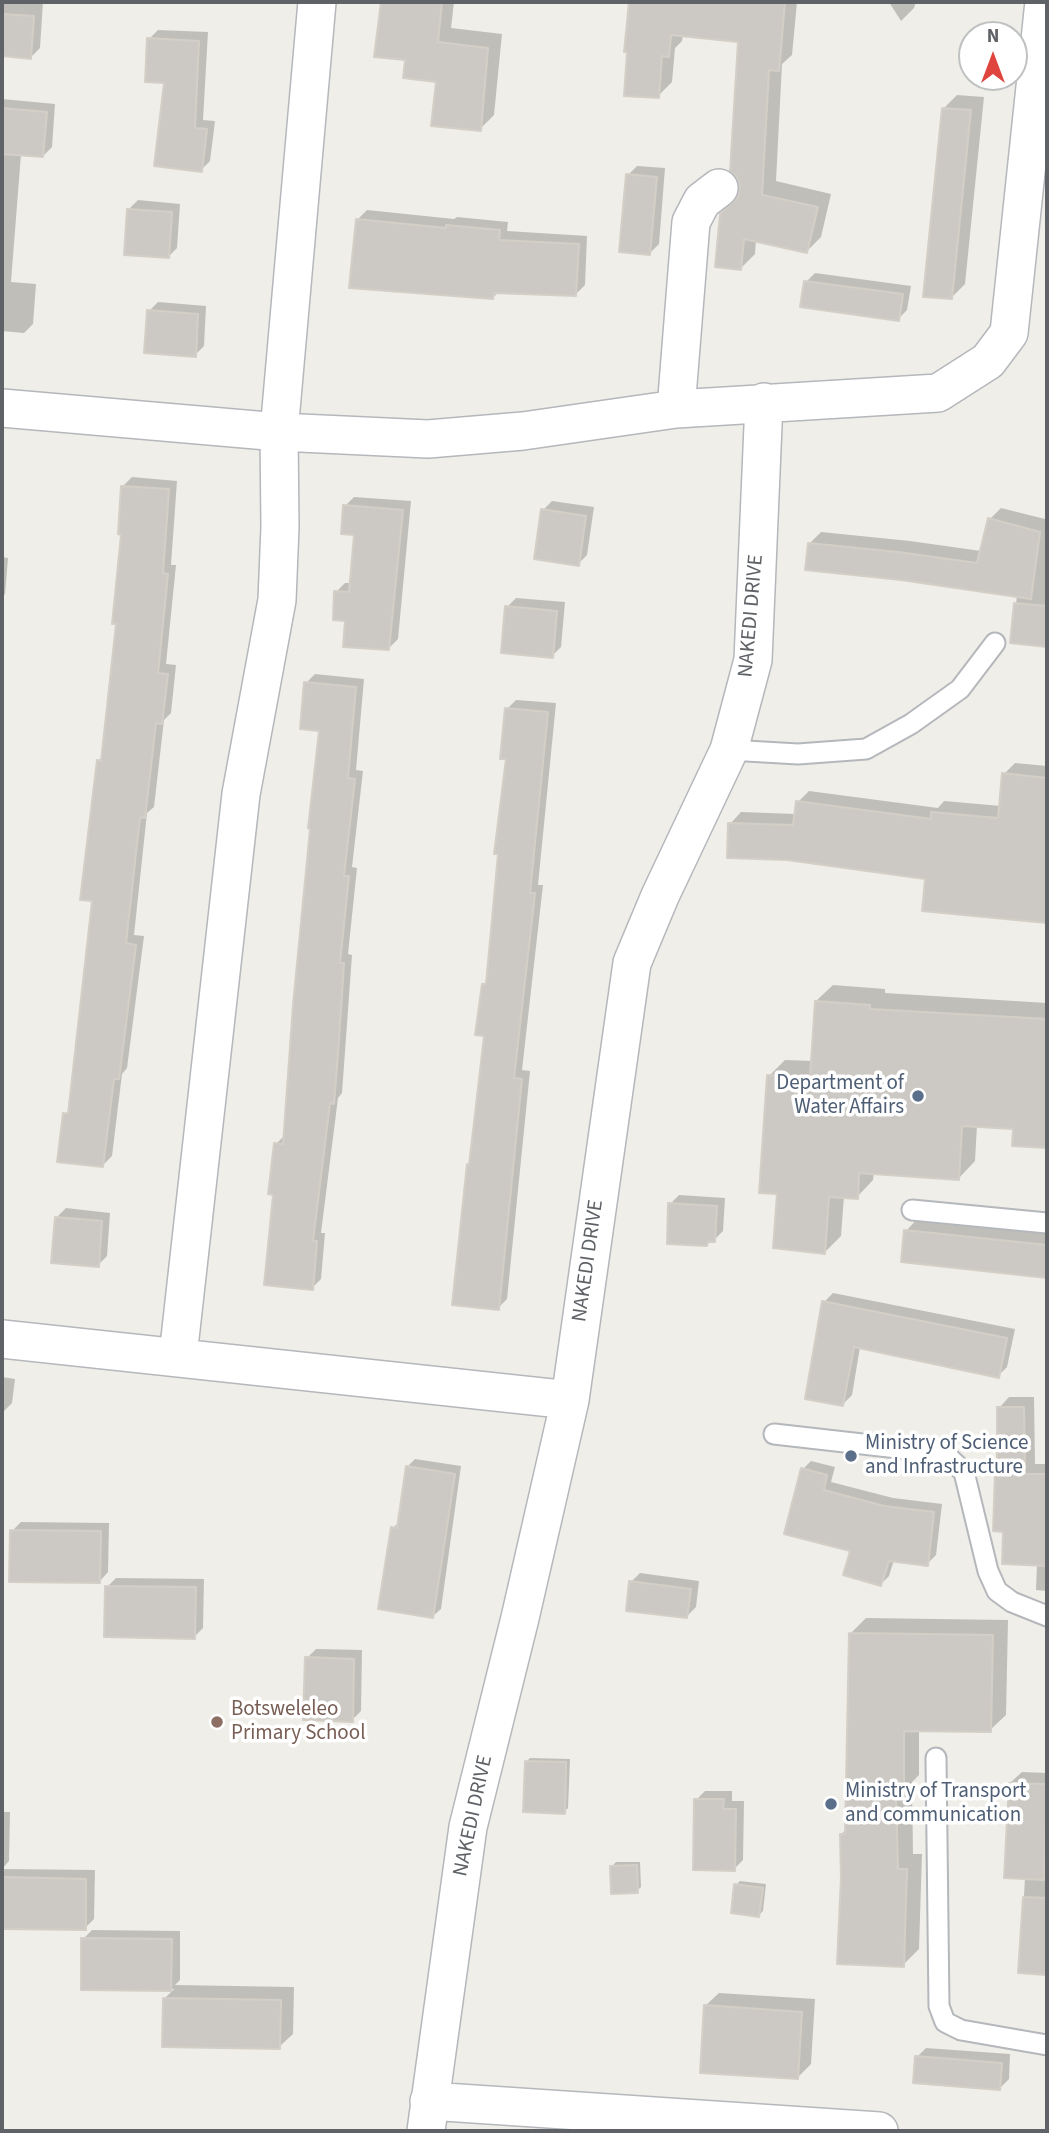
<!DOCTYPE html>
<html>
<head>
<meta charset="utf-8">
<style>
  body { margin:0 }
  #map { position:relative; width:1049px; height:2133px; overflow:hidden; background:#f0eee8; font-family:"Source Sans 3",sans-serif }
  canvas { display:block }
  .frame { position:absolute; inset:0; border:4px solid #5f6367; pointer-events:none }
  .north { position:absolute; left:958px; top:21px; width:70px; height:70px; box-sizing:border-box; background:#fff; border:2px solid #bfc1c2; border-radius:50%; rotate:0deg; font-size:19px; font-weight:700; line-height:28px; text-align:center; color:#5f6367 }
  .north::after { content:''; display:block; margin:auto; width:24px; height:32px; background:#df453e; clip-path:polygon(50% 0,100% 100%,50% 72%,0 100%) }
</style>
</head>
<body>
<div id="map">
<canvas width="1049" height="2133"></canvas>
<div class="frame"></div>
<div class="north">N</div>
</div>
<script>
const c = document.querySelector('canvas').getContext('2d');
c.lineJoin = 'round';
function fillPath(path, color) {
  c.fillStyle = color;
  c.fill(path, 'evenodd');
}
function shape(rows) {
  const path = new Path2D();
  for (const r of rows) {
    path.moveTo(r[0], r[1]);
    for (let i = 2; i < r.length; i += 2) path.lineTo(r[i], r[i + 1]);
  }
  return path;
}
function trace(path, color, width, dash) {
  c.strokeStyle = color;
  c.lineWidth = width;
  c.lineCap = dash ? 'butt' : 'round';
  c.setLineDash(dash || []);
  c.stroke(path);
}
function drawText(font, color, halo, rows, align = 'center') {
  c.font = font + ' "Source Sans 3",sans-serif';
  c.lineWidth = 7;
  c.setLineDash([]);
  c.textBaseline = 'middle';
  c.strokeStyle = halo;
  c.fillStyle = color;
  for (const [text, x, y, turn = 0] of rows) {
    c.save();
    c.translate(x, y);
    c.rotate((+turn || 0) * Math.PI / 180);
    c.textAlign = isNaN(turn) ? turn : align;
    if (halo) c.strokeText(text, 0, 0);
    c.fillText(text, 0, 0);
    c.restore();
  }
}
fillPath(shape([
  [4,2,43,2,40,48,31,57,2,55,2,5],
  [382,2,454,2,451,28,502,34,494,115,480,129,438,80,407,59,376,56],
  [631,2,797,2,792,55,782,64,776,181,831,194,821,237,807,251,756,240,755,254,741,268,740,40,683,35,682,41,675,48,672,82,658,96,629,51,626,50],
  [889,2,916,2,914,8,901,21],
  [158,30,208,32,203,120,215,121,210,161,201,170,149,39],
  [957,95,984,97,965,284,951,298,944,108],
  [2,99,55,104,52,147,43,156,21,154,11,282,36,284,33,324,24,333,2,331],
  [637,166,665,168,659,244,650,253,628,175],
  [138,200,180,204,177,248,168,257,129,209],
  [367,210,454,219,457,217,508,222,507,231,587,236,585,285,576,294,499,291,493,298,358,219],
  [815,273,911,286,907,310,898,319,806,282],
  [158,302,206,306,204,346,195,355,149,311],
  [132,477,177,481,171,565,176,565,166,664,176,665,171,713,164,720,154,807,147,813,134,935,144,936,127,1068,122,1074,112,1156,103,1165,65,1114,70,1109,94,900,98,761,104,755,118,622,123,486],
  [354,497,411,501,398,639,389,648,347,619,336,592,345,583,352,583,356,533,345,506],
  [552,501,594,507,587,555,578,564,543,510],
  [1001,508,1045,519,1047,517,1047,645,1012,642,1017,595,809,544,821,532,910,541,981,551,990,519],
  [2,557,8,558,5,594,2,597],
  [516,598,565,602,561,647,552,656,507,607],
  [315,674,364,679,356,770,363,771,352,867,357,868,348,954,352,955,342,1093,338,1098,321,1233,325,1233,321,1279,312,1288,274,1193,276,1144,285,1135,321,729,306,683],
  [516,700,556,703,538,885,543,885,522,1070,530,1071,507,1299,498,1308,468,1165,471,1162,486,1034,483,985,488,980,508,758,507,709],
  [1015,763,1047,766,1047,921,924,910,927,877,730,824,741,812,796,814,798,802,809,791,938,808,944,801,1001,806,1004,774],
  [833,985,885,989,885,993,1047,1003,1047,1144,1045,1146,1015,1127,977,1125,975,1161,959,1178,874,1172,873,1180,857,1197,844,1196,841,1236,825,1252,779,1192,769,1076,785,1060,813,1061,816,1001],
  [679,1195,725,1198,723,1231,714,1240,711,1240,707,1244,670,1204],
  [66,1208,110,1213,107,1256,98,1265,57,1217],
  [919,1217,1047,1231,1047,1276,903,1261,906,1231],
  [833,1293,1015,1329,1007,1367,998,1376,860,1347,852,1395,843,1404,824,1302],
  [2,1377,15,1379,12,1403,3,1412],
  [1009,1397,1034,1397,1035,1464,1047,1464,1047,1591,1036,1590,1037,1564,1005,1530,999,1472,999,1408],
  [415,1459,461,1466,441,1609,433,1616,393,1528,399,1522,407,1467],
  [811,1461,835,1467,831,1482,893,1498,942,1504,936,1555,927,1564,894,1560,889,1576,881,1584,852,1550,803,1469],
  [21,1522,109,1523,108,1572,100,1581,12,1531],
  [640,1573,699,1581,696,1607,687,1616,631,1582],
  [116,1578,204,1579,203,1628,194,1637,107,1587],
  [866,1618,1008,1620,1006,1715,990,1730,919,1729,919,1775,912,1782,913,1854,922,1854,919,1949,903,1965,842,1878,841,1834,847,1829,850,1634],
  [316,1649,362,1650,361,1711,352,1720,307,1658],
  [530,1758,570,1759,568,1808,564,1812,526,1762],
  [1022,1772,1047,1773,1047,1973,1020,1972,1025,1877,1010,1783],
  [705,1791,732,1791,732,1801,744,1801,743,1860,734,1869,696,1800],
  [2,1812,10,1812,9,1861,2,1869,95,1870,94,1919,85,1928,2,1927,2,1873,5,1870,2,1870],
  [616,1862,640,1862,641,1887,637,1891,612,1866],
  [740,1881,766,1884,763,1911,759,1915,736,1885],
  [92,1930,180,1931,180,1980,175,1985,294,1987,293,2034,279,2047,165,1998,174,1989,82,1988,83,1939],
  [719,1993,815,1999,811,2064,797,2078,705,2006],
  [926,2048,1010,2054,1009,2079,1000,2088,917,2057]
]), '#0003');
const building = shape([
  [381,2,442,2,438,42,488,48,481,131,431,126,436,82,403,78,405,60,374,57,381,2],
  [629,2,785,2,779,71,769,70,762,195,818,207,807,253,744,239,741,270,715,267,720,214,738,197,740,186,736,176,730,171,738,42,671,35,669,57,662,56,659,98,624,96,627,52,624,52,629,2],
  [2,14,34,16,31,59,2,56,2,14],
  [147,38,199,41,195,128,207,129,202,172,154,166,164,83,145,82,147,38],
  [2,108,47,112,43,157,2,154,2,108],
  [942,108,971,110,952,299,923,297,942,108],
  [626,174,657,177,650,255,619,252,626,174],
  [127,209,172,212,169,258,124,255,127,209],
  [356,219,446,228,446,225,500,230,499,240,579,244,576,296,494,293,493,299,349,288,356,219],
  [804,281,903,294,899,321,800,307,804,281],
  [147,310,198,314,196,357,144,353,147,310],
  [121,486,169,489,163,573,168,574,158,673,168,674,162,724,156,723,145,818,140,817,126,943,136,945,119,1079,114,1079,103,1167,57,1162,63,1113,68,1114,92,901,80,900,97,760,101,761,116,624,112,624,121,535,118,534,121,486],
  [343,505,403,510,389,650,343,647,345,621,333,620,334,591,349,592,354,535,341,534,343,505],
  [541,509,586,516,579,566,534,559,541,509],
  [988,518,1040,532,1031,599,901,580,805,570,808,543,898,552,977,563,988,518],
  [1014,603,1047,606,1047,647,1010,643,1014,603],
  [505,606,557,611,553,658,501,653,505,606],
  [304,682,356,687,348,778,355,779,344,876,349,876,340,963,344,963,338,1054,334,1104,330,1103,313,1241,317,1241,313,1290,264,1285,273,1195,268,1194,274,1143,283,1144,293,1005,310,829,308,828,319,731,300,729,304,682],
  [505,708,548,712,530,893,535,893,514,1078,522,1079,499,1310,452,1305,467,1164,469,1165,484,1036,475,1035,482,984,486,984,498,854,494,854,506,759,500,759,505,708],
  [1002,773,1047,778,1047,923,922,911,925,879,787,860,727,858,728,823,793,825,796,801,931,819,931,812,998,818,1002,773],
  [815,1001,870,1005,870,1009,1047,1019,1046,1148,1012,1146,1013,1129,962,1126,959,1180,859,1173,858,1199,829,1197,825,1254,773,1248,777,1194,759,1193,767,1075,810,1077,815,1001],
  [668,1203,717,1206,715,1242,708,1242,707,1246,667,1244,668,1203],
  [55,1217,102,1221,99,1267,51,1263,55,1217],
  [904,1230,1047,1245,1047,1278,901,1262,904,1230],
  [822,1301,1007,1338,999,1378,854,1347,843,1406,805,1399,822,1301],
  [997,1407,1024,1407,1025,1474,1047,1474,1047,1566,1002,1564,1003,1532,993,1531,995,1473,997,1473,997,1407],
  [406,1466,455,1474,433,1618,378,1609,391,1527,397,1528,406,1466],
  [801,1468,827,1475,824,1490,884,1506,934,1512,928,1566,889,1561,881,1586,843,1575,850,1551,784,1534,801,1468],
  [10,1530,101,1531,100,1583,9,1582,10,1530],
  [629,1581,691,1589,687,1618,626,1611,629,1581],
  [105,1586,196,1587,195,1639,104,1637,105,1586],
  [849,1633,993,1635,991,1732,904,1731,904,1792,896,1792,898,1869,907,1869,904,1967,837,1964,841,1878,840,1834,845,1834,849,1633],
  [305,1657,354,1659,353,1722,303,1720,305,1657],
  [525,1761,566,1762,565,1814,523,1812,525,1761],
  [1009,1783,1047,1784,1044,1880,1004,1878,1009,1783],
  [694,1799,724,1799,723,1809,736,1809,735,1871,693,1870,694,1799],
  [637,1865,638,1893,611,1894,610,1866,637,1865],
  [2,1877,86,1879,86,1930,2,1929,2,1877],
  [734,1884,763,1888,759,1917,731,1913,734,1884],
  [1023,1897,1047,1898,1047,1975,1018,1973,1023,1897],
  [81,1938,172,1939,171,1991,81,1990,81,1938],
  [163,1998,281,2000,280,2049,162,2047,163,1998],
  [704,2005,802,2012,798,2079,700,2073,704,2005],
  [915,2056,1002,2063,1000,2090,913,2083,915,2056]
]);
fillPath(building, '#ccc9c4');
trace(building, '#d4cfc6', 2);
const lane = shape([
  [729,750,798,754,866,749,911,724,960,689,995,643],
  [912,1210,1047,1223],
  [774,1434,933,1452,948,1457,964,1472,988,1571,997,1591,1012,1602,1047,1616],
  [936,1758,939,2006,945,2022,961,2030,1047,2045]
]);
const street = shape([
  [2,408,279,432,428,439,523,431,676,409,938,393,988,361,1009,333,1044,2],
  [676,409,691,222,702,201,719,188],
  [2,1339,570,1400],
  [178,1356,241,794,277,600,280,527,279,432,317,2],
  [429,2101,879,2131],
  [426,2131,468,1827,520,1618,570,1400,632,963,660,896,729,750,753,660,764,402]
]);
trace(lane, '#b4b7bb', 23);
trace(street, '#b4b7bb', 40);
trace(lane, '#fff', 19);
trace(street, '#fff', 37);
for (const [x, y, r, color] of [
  [918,1096,7,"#5c6f8a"],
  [851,1456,7,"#5c6f8a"],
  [217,1722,7,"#8d6e63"],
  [831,1804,7,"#5c6f8a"]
]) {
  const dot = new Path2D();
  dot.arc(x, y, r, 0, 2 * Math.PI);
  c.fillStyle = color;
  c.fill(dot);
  trace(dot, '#fff', 2.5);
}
drawText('21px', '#5f6367', '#fff', [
  ["NAKEDI DRIVE",752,616,-85],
  ["NAKEDI DRIVE",589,1261,-82],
  ["NAKEDI DRIVE",474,1816,-78]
]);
drawText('21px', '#4e5e75', '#fff', [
  ["Department of",904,1084,"right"],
  ["Water Affairs",904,1108,"right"],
  ["Ministry of Science",865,1444],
  ["and Infrastructure",865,1468],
  ["Ministry of Transport",845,1792],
  ["and communication",845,1816]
], 'left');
drawText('21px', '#785e54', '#fff', [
  ["Botsweleleo",231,1710],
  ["Primary School",231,1734]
], 'left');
</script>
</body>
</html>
